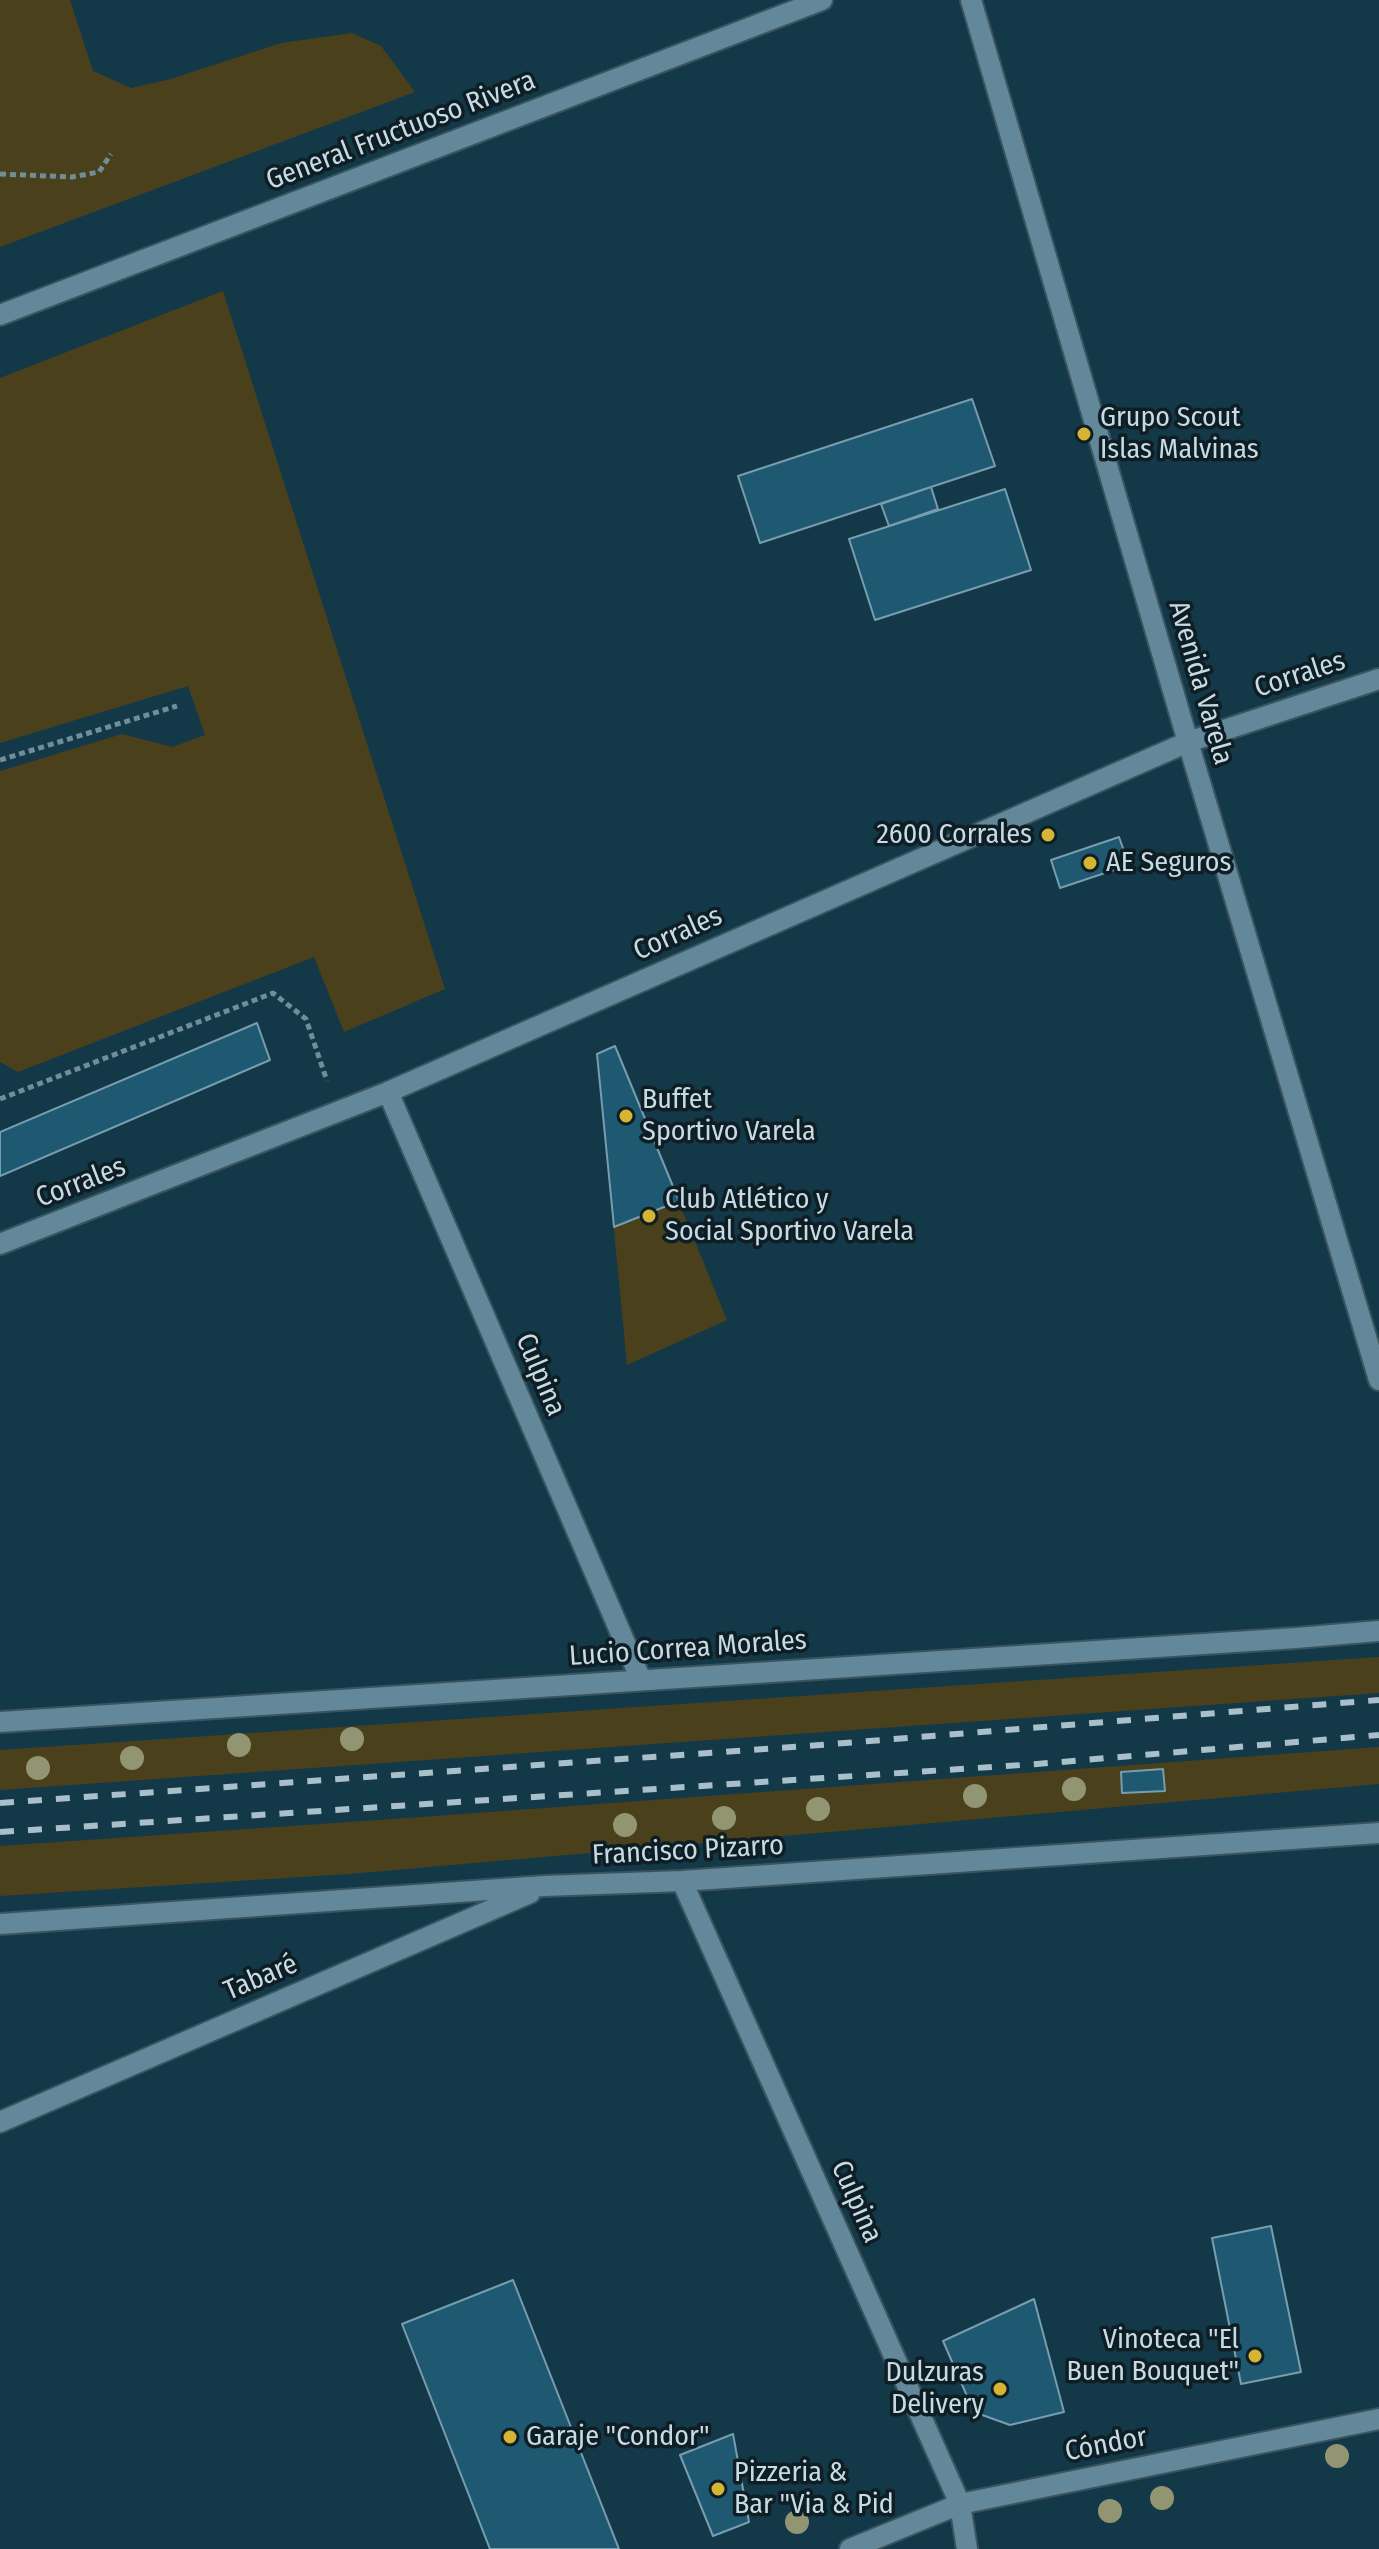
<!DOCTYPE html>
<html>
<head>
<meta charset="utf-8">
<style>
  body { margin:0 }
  canvas { display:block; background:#133847 }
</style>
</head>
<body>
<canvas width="1379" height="2549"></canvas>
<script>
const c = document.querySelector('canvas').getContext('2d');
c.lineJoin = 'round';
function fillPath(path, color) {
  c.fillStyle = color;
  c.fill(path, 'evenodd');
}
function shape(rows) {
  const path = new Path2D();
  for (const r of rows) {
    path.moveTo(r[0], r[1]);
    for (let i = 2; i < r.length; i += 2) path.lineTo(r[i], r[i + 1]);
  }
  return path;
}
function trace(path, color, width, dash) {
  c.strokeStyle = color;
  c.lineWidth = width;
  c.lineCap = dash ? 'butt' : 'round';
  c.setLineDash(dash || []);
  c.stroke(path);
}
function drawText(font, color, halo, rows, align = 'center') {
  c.font = font + ' "Fira Sans Condensed",sans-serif';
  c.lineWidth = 7;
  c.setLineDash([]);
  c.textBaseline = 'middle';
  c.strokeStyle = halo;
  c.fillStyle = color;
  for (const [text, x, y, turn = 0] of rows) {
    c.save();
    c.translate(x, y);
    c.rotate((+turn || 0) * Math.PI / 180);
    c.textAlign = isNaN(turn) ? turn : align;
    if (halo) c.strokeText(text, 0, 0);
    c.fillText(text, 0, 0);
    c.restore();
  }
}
fillPath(shape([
  [0,0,70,0,93,71,131,88,171,79,281,43,352,33,381,46,415,92,0,247],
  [223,291,445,989,344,1032,314,957,18,1072,0,1062,0,771,122,734,172,747,205,735,188,686,0,743,0,378],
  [615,1046,727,1320,627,1365,597,1054],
  [1379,1657,1379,1693,0,1790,0,1750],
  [1379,1747,1379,1784,349,1874,0,1896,0,1846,407,1818],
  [1163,1769,1165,1791,1123,1793,1121,1772]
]), '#4a401c');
const building = shape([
  [972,399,995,466,760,543,738,476,972,399],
  [931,487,938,509,889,526,881,504,931,487],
  [1005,489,1031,570,875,620,849,539,1005,489],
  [1119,837,1129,865,1060,888,1051,860,1119,837],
  [257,1023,270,1060,0,1176,0,1132,257,1023],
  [615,1046,679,1201,614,1227,597,1054,615,1046],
  [1163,1769,1165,1791,1122,1793,1121,1772,1163,1769],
  [1271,2226,1301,2372,1241,2384,1212,2238,1271,2226],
  [513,2280,619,2549,490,2549,402,2324,513,2280],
  [1034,2299,1064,2412,1010,2425,974,2412,943,2341,1034,2299],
  [733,2434,749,2522,713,2536,680,2455,733,2434]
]);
fillPath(building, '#1e5971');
trace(building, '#779daf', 2);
const minor = shape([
  [0,315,822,0],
  [388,1092,641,1680],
  [0,1244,388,1092,1188,742,1379,679],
  [0,1722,1296,1638,1379,1631],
  [682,1881,960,2504,967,2549],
  [0,1924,544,1886,682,1881,1379,1833],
  [0,2122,530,1893],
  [850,2549,960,2504,1379,2419]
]);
const secondary = shape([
  [971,0,1188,742,1379,1380]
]);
trace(minor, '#3a545e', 24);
trace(secondary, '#3a545e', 24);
trace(shape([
  [0,174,72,177,99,172,111,154],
  [0,760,177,706],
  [0,1099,273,993,306,1019,327,1081]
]), '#708d98', 5, [6, 4]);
trace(minor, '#628899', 20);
trace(secondary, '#628899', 20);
trace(shape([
  [0,1803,807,1746,1379,1700],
  [0,1832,1037,1764,1379,1735]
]), '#a9c0ca', 6, [14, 14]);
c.fillStyle = '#919571';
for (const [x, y] of [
  [352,1739],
  [239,1745],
  [132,1758],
  [38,1768],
  [1074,1789],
  [975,1796],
  [818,1809],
  [724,1818],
  [625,1825],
  [1337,2456],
  [1162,2498],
  [1110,2511],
  [797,2522]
]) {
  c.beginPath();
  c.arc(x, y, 12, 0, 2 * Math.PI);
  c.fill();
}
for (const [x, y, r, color] of [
  [1084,434,8,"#d6b534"],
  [1048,835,8,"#d6b534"],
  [1090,863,8,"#d6b534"],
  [626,1116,8,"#d6b534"],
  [649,1216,8,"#d6b534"],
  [1255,2356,8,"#d6b534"],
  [1000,2389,8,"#d6b534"],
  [510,2437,8,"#d6b534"],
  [718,2489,8,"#d6b534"]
]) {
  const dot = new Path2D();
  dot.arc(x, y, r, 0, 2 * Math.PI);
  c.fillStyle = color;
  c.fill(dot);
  trace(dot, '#0e1e24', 3);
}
drawText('28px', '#c7dbe4', '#0e1e24', [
  ["General Fructuoso Rivera",401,131,-21],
  ["Corrales",1300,675,-18],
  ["Avenida Varela",1200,683,74],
  ["Corrales",678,934,-24],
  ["Corrales",81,1183,-21],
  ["Culpina",540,1375,67],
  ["Lucio Correa Morales",688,1649,-4],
  ["Francisco Pizarro",688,1851,-3],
  ["Tabaré",261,1978,-23],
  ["Culpina",856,2202,66],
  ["Cóndor",1106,2445,-11]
]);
drawText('28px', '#c7dbe4', '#0e1e24', [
  ["Grupo Scout",1100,418],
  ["Islas Malvinas",1100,450],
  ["2600 Corrales",1032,835,"right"],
  ["AE Seguros",1106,863],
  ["Buffet",642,1100],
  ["Sportivo Varela",642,1132],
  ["Club Atlético y",665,1200],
  ["Social Sportivo Varela",665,1232],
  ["Vinoteca \"El",1239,2340,"right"],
  ["Buen Bouquet\"",1239,2372,"right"],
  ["Dulzuras",984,2373,"right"],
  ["Delivery",984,2405,"right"],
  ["Garaje \"Condor\"",526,2437],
  ["Pizzeria &",734,2473],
  ["Bar \"Via & Pid",734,2505]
], 'left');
</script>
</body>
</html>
